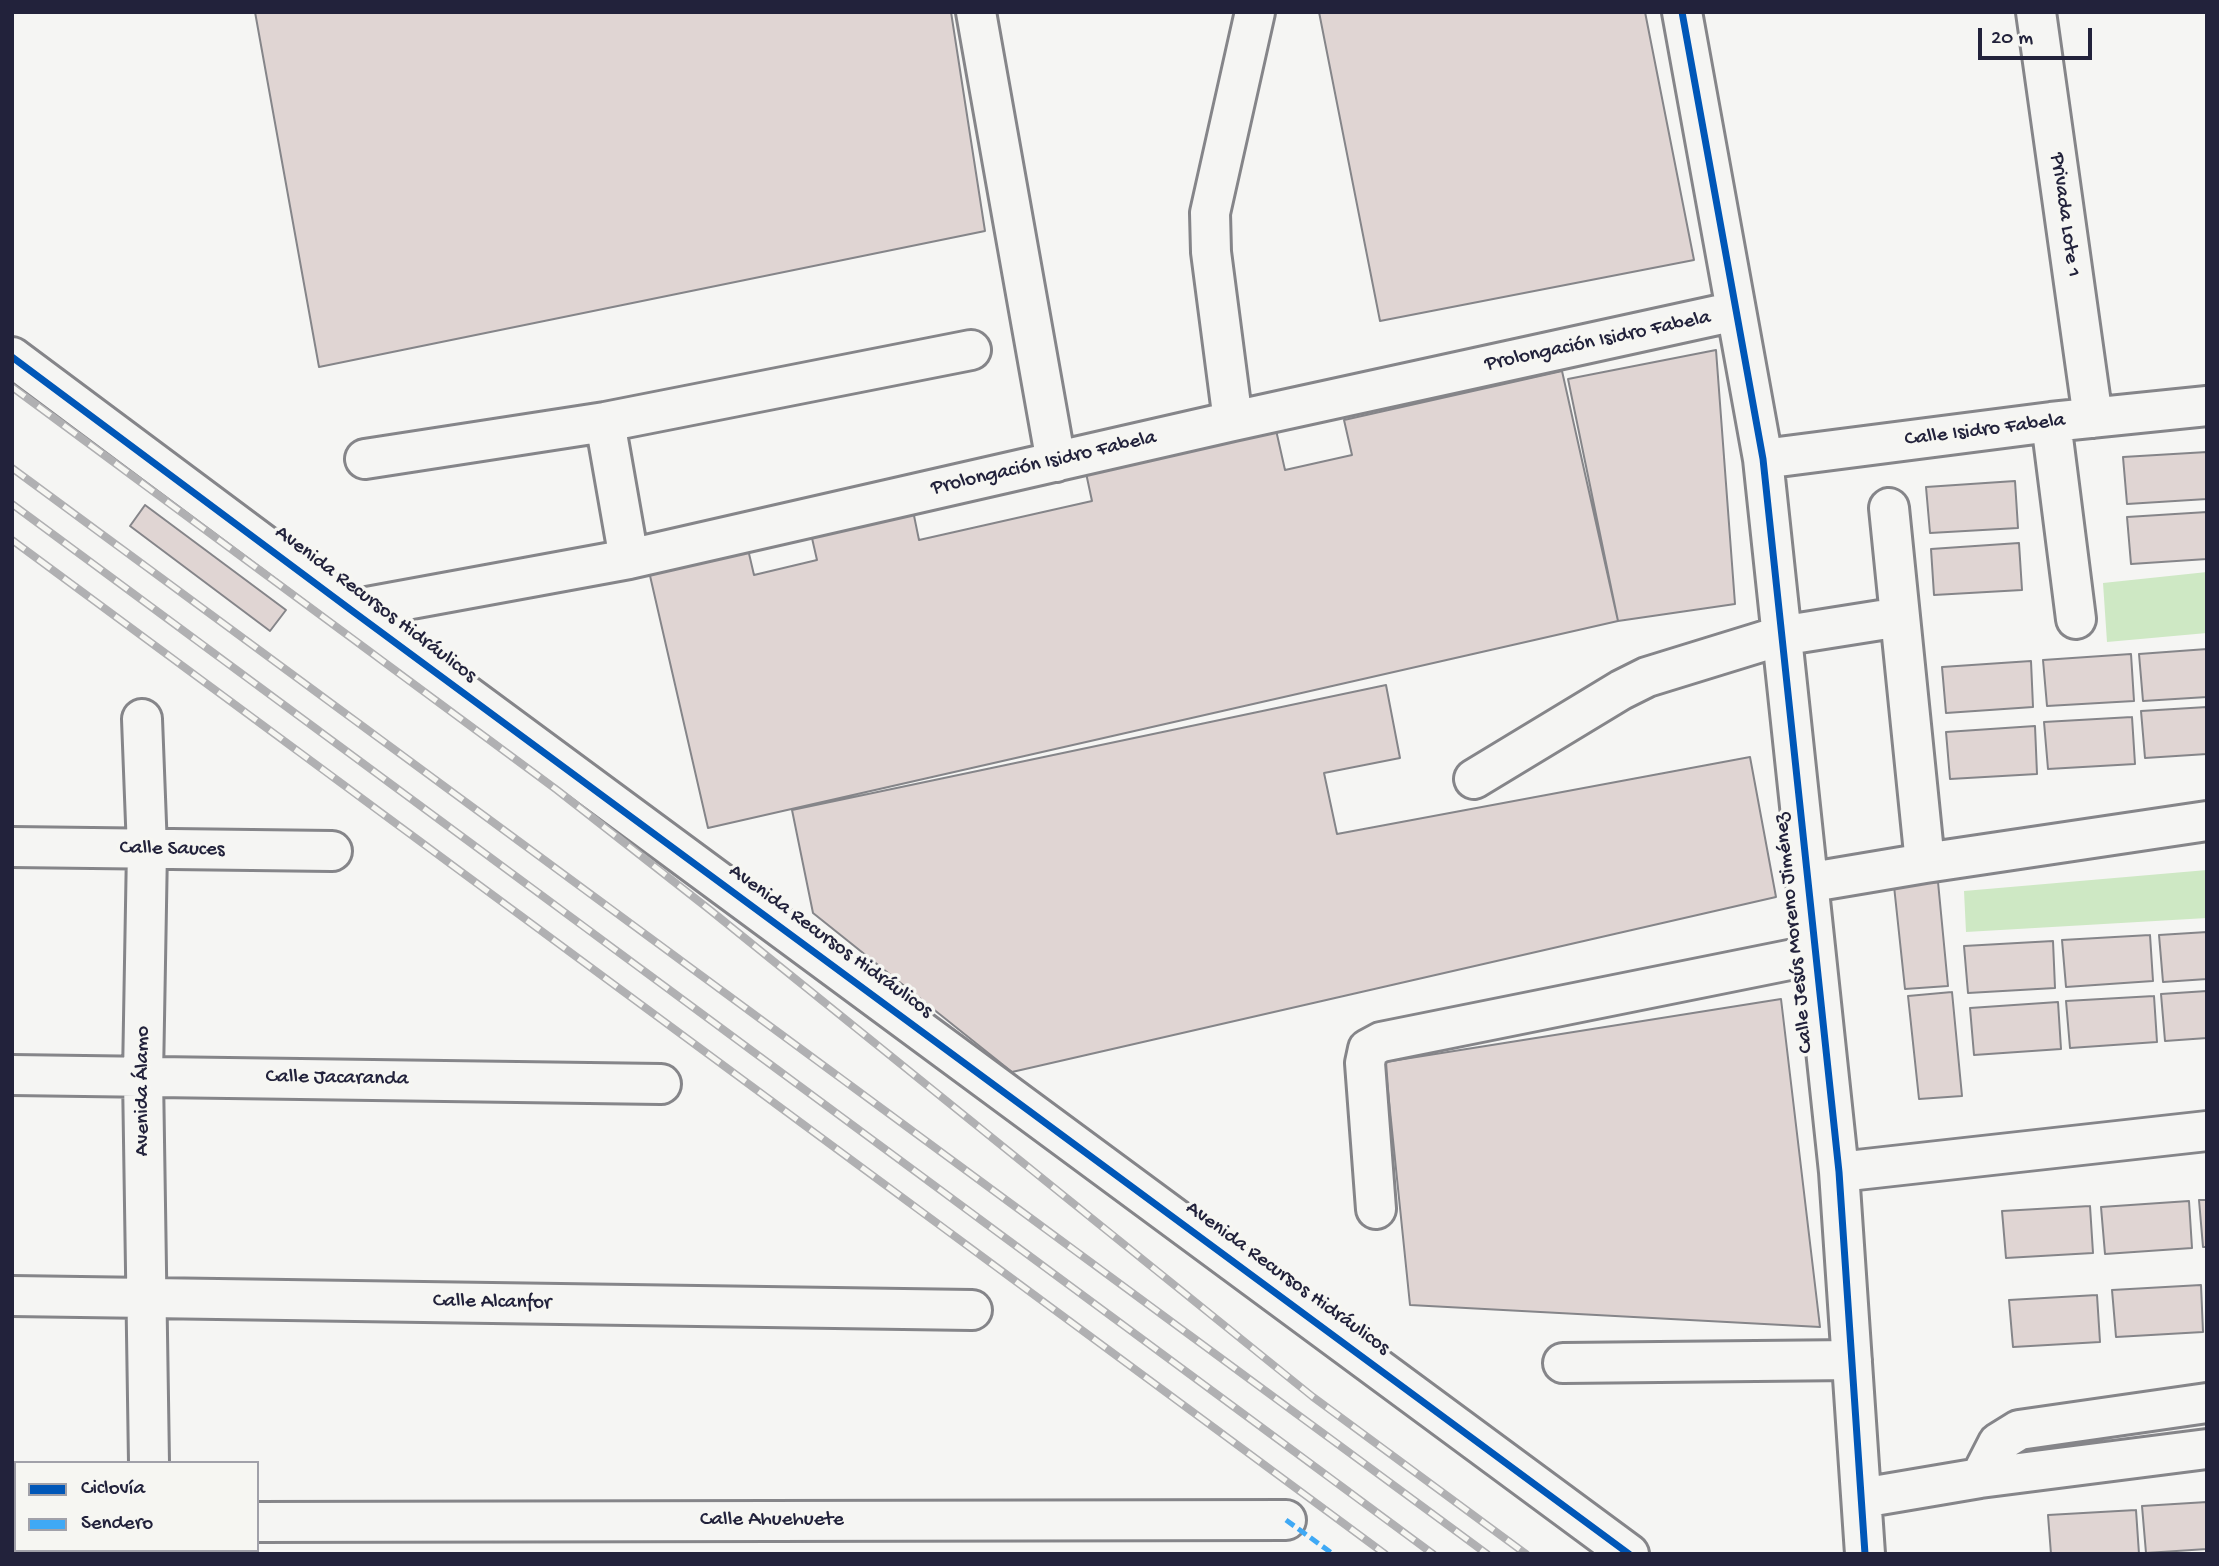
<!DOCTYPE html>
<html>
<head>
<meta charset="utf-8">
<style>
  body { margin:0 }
  #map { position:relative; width:2219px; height:1566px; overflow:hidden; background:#f5f5f3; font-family:"Gochi Hand",sans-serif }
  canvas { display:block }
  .frame { position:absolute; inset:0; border:14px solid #22223b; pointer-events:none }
  .legend { position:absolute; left:14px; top:1461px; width:245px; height:91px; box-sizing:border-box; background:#f6f6f2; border:2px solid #a1a1a9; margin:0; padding:9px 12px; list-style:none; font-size:21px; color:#22223b }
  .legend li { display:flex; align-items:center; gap:14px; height:35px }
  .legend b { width:35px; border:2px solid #a1a1a9 }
  .scale { position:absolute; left:1978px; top:28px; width:114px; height:32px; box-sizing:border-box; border:4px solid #22223b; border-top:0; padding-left:9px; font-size:21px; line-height:24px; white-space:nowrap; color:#22223b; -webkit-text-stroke:5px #f6f6f2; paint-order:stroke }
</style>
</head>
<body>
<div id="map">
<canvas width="2219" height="1566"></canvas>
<div class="frame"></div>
<ul class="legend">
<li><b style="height:9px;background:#0057b8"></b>Ciclovía</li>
<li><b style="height:9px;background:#3fa9f5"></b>Sendero</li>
</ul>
<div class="scale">20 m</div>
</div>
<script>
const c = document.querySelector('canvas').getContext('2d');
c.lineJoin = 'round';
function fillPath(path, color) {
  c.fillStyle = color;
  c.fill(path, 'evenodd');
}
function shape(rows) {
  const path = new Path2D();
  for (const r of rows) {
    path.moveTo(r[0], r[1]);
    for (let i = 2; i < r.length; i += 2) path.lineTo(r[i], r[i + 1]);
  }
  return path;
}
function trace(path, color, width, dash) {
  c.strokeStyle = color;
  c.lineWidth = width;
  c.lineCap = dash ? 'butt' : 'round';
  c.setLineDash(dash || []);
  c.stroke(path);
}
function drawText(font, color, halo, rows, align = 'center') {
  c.font = font + ' "Gochi Hand",sans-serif';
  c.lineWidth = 7;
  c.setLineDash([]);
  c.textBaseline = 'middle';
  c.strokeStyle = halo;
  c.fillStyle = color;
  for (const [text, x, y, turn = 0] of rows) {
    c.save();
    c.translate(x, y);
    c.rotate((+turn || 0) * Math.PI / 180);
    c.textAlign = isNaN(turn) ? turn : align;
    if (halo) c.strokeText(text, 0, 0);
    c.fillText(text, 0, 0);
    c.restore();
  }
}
fillPath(shape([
  [2207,572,2207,633,2107,642,2103,583],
  [2207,870,2207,918,1966,932,1964,891]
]), '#cee8c4');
const building = shape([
  [255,12,951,12,985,231,319,367,255,12],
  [1319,12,1645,12,1694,260,1380,321,1319,12],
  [1716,350,1735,604,1618,621,1568,379,1716,350],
  [1562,371,1618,621,708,828,648,567,747,545,754,575,817,560,809,525,911,501,919,540,1092,501,1086,473,1276,430,1285,470,1352,455,1344,420,1562,371],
  [2207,452,2207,499,2127,504,2123,457,2207,452],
  [2015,481,2018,528,1930,533,1926,487,2015,481],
  [145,505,286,610,270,631,130,526,145,505],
  [2207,512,2207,559,2131,564,2127,517,2207,512],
  [2019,543,2022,590,1934,595,1931,549,2019,543],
  [2207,649,2207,697,2143,701,2139,654,2207,649],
  [2131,654,2134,701,2047,706,2043,660,2131,654],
  [2031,661,2033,707,1946,713,1942,667,2031,661],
  [1386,685,1400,758,1324,773,1337,834,1750,757,1776,897,1012,1072,813,913,792,810,1386,685],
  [2207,707,2207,754,2145,758,2141,711,2207,707],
  [2132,717,2135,764,2048,769,2044,722,2132,717],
  [2035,726,2037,774,1950,779,1946,732,2035,726],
  [1938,882,1948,986,1905,989,1894,886,1938,882],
  [2207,932,2207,979,2163,982,2159,935,2207,932],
  [2150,935,2153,981,2066,987,2062,940,2150,935],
  [2053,941,2055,988,1968,993,1964,946,2053,941],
  [2207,991,2207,1038,2165,1041,2161,994,2207,991],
  [1952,992,1962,1096,1919,1099,1908,996,1952,992],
  [2154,996,2157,1042,2070,1048,2066,1001,2154,996],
  [1781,999,1820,1327,1410,1305,1385,1062,1781,999],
  [2058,1002,2061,1049,1974,1055,1970,1008,2058,1002],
  [2199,1200,2207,1200,2207,1247,2203,1247,2199,1200],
  [2189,1201,2192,1248,2105,1254,2101,1207,2189,1201],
  [2090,1206,2093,1253,2006,1258,2002,1211,2090,1206],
  [2201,1285,2203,1332,2116,1337,2112,1290,2201,1285],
  [2097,1295,2100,1342,2013,1347,2009,1300,2097,1295],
  [2207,1502,2207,1549,2146,1553,2142,1506,2207,1502],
  [2136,1510,2139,1554,2051,1554,2048,1515,2136,1510]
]);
fillPath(building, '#e0d5d3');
trace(building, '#858589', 2);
const minor = shape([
  [976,12,1056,462],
  [1682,12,1763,459,1839,1172,1865,1554],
  [2036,12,2093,418],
  [12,357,351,610,1629,1554],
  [1233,421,1211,252,1210,213,1255,12],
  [605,422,629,559],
  [2051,422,2076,619],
  [365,459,605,422,971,350],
  [1763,459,2051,422,2207,406],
  [1889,508,1925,863],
  [351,610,629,559,1233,421,1736,311],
  [142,719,147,849,143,1076,149,1463],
  [1474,779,1621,690,1647,677,1780,636,1900,617],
  [12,847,332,851],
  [1806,883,1925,863,2207,821],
  [12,1075,661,1084],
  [1839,1172,2207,1131],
  [1376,1209,1365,1063,1368,1049,1381,1042,1814,955],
  [12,1296,972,1310],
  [1563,1363,1852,1360],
  [1980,1478,1998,1443,2019,1430,2207,1403],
  [1862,1498,1980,1478,2207,1449],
  [12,1521,16,1521],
  [257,1522,1286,1520],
  [150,1550,150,1554]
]);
trace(minor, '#858589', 44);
trace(minor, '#f5f5f3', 38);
const rail = shape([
  [12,387,557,790,710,910,1313,1397,1526,1554],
  [12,468,1487,1554],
  [12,504,1433,1554],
  [12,540,1385,1554]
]);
trace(rail, '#b0b0b2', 8);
trace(rail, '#f6f6f2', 5, [16]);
trace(shape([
  [1286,1520,1333,1554]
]), '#3fa9f5', 5, [10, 5]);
trace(shape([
  [1682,12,1763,459,1839,1172,1865,1554],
  [12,357,351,610,1629,1554]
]), '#0057b8', 7);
drawText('21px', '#22223b', '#f6f6f2', [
  ["Privada Lote 1",2064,215,82],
  ["Prolongación Isidro Fabela",1598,342,-12],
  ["Calle Isidro Fabela",1985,431,-7],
  ["Prolongación Isidro Fabela",1044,464,-13],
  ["Avenida Recursos Hidráulicos",375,605,37],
  ["Calle Sauces",172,850,1],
  ["Calle Jesús Moreno Jiménez",1795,933,-96],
  ["Avenida Recursos Hidráulicos",830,942,36],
  ["Calle Jacaranda",337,1079,1],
  ["Avenida Álamo",144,1091,-90],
  ["Avenida Recursos Hidráulicos",1287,1279,36],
  ["Calle Alcanfor",492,1303,1],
  ["Calle Ahuehuete",772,1521]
]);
</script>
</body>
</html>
